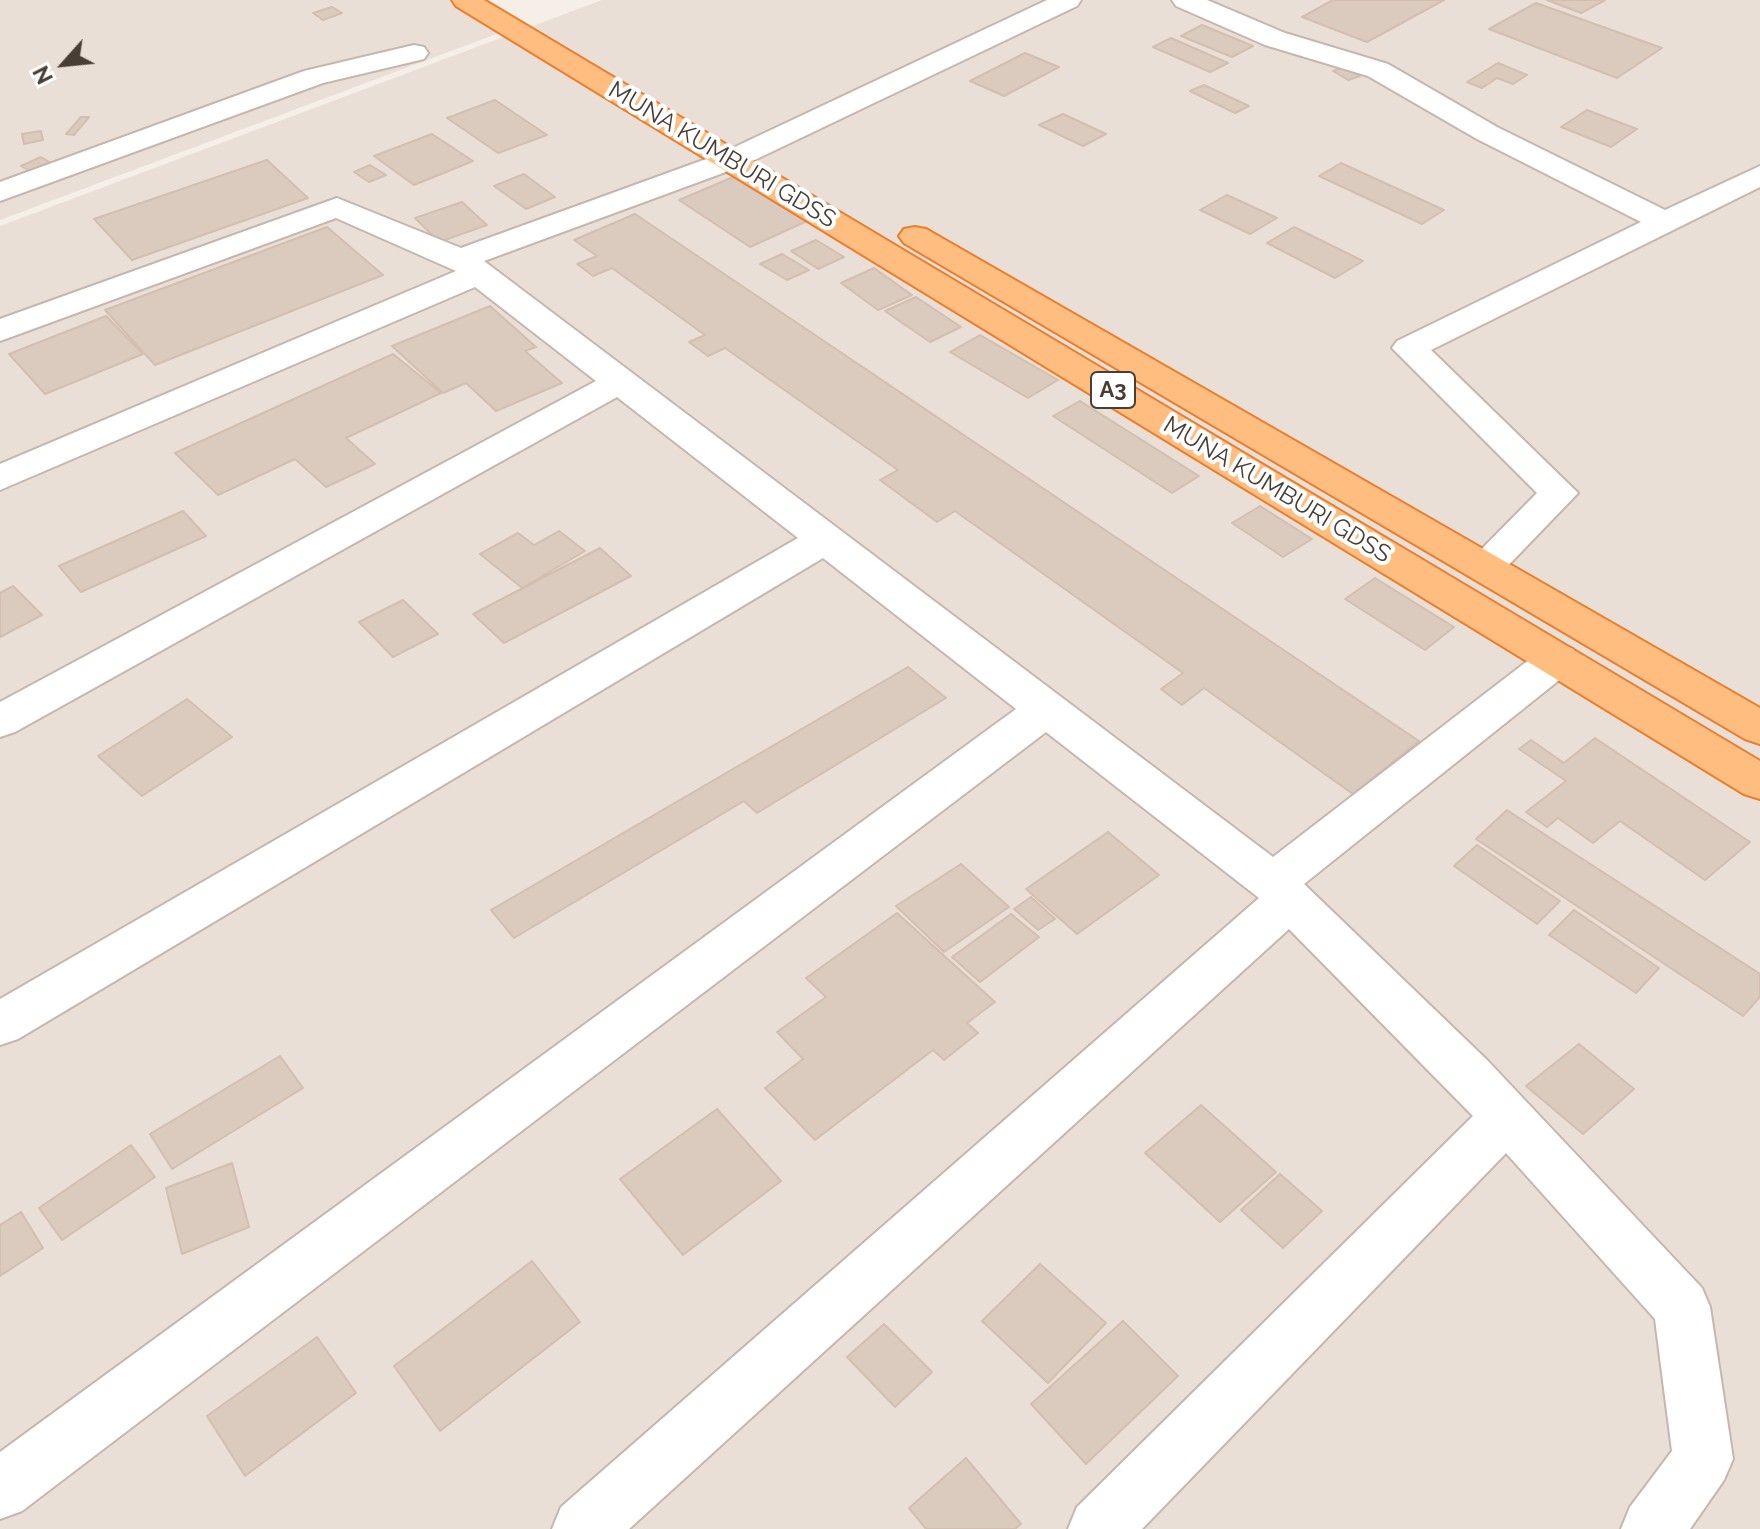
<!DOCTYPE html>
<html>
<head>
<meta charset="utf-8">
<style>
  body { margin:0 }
  #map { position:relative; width:1760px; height:1529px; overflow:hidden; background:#f5efe8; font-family:Raleway,sans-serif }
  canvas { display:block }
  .north { position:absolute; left:24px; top:24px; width:80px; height:80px; -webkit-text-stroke:6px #fff; paint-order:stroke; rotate:243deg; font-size:22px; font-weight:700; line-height:32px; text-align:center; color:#493e36 }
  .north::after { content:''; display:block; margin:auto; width:28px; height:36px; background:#493e36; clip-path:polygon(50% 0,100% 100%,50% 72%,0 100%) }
</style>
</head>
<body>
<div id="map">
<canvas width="1760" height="1529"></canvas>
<div class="north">N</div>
</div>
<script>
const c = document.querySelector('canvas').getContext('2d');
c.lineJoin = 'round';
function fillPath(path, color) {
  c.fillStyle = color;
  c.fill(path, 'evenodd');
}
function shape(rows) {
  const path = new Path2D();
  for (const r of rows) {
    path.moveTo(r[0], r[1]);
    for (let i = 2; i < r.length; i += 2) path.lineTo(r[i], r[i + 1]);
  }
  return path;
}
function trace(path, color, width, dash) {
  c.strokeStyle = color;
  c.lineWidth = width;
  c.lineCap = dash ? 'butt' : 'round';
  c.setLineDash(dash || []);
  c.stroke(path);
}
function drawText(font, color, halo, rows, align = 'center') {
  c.font = font + ' Raleway,sans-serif';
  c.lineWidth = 8;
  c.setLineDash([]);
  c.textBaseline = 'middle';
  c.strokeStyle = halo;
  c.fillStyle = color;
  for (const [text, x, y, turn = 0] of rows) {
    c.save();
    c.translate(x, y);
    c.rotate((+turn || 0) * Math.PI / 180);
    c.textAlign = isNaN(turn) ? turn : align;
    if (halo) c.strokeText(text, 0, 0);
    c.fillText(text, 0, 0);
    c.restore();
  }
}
fillPath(shape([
  [0,0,457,0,507,30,0,220],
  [602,0,1760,0,1760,1529,0,1529,0,226]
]), '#eadfd6');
const building = shape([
  [1333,0,1444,0,1367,42,1302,17,1333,0],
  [1547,0,1605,0,1581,13,1547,0],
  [1536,3,1662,48,1617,78,1489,29,1536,3],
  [332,7,342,13,323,20,313,13,332,7],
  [1202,25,1253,46,1232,57,1181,36,1202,25],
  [1171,38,1228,63,1210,72,1153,47,1171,38],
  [1025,53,1059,67,1004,96,970,81,1025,53],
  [1498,63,1527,75,1513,84,1497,78,1482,88,1467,82,1498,63],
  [1344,67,1360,76,1348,80,1333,71,1344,67],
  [1204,85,1249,106,1235,113,1190,91,1204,85],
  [495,100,547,135,498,153,447,118,495,100],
  [1587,110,1637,129,1611,147,1561,127,1587,110],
  [1063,114,1106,134,1083,146,1039,125,1063,114],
  [81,117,89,117,74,135,66,134,81,117],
  [41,131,43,140,24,144,22,134,41,131],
  [432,134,473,161,414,185,374,156,432,134],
  [41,157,51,163,31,172,21,166,41,157],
  [267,160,308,198,132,260,94,219,267,160],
  [1341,163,1444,210,1422,224,1319,176,1341,163],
  [370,165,386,175,369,182,354,172,370,165],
  [524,174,555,197,526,209,494,186,524,174],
  [738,175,809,220,750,247,679,200,738,175],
  [1227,195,1277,218,1250,234,1200,210,1227,195],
  [462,202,487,225,439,242,415,218,462,202],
  [635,214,1419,741,1353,794,1204,688,1182,705,1161,689,1183,673,955,511,937,522,880,480,898,470,725,348,708,356,689,342,705,335,612,268,593,276,577,264,597,256,574,240,635,214],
  [327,227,383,275,155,365,105,310,327,227],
  [1294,227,1363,261,1335,278,1267,243,1294,227],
  [816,240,844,257,818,269,791,251,816,240],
  [782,254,809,270,787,280,760,264,782,254],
  [874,268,912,295,878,310,841,283,874,268],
  [916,297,961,327,930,342,885,311,916,297],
  [490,306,536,347,525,351,562,383,496,411,466,383,443,393,392,346,490,306],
  [106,316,143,354,45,394,9,354,106,316],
  [980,335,1058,380,1028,398,950,352,980,335],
  [393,354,441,393,346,438,375,464,326,487,295,459,218,495,175,453,393,354],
  [1080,401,1199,476,1172,493,1053,416,1080,401],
  [1260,506,1312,539,1283,557,1232,523,1260,506],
  [183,511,206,536,81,592,59,566,183,511],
  [559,531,585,551,522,588,480,554,518,533,534,545,559,531],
  [600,548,631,576,504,643,473,614,600,548],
  [1375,578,1454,627,1425,650,1345,599,1375,578],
  [13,586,42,615,0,637,0,593,13,586],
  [403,600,438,634,393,657,359,622,403,600],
  [908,667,946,698,757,813,744,801,514,938,491,910,908,667],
  [187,699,232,737,142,796,98,756,187,699],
  [1595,738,1750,842,1705,880,1620,821,1593,843,1558,818,1547,827,1526,812,1566,781,1519,749,1531,740,1564,763,1595,738],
  [1507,810,1760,974,1760,997,1743,1016,1476,839,1507,810],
  [1108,832,1159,875,1077,934,1026,889,1108,832],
  [1477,845,1560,901,1537,924,1454,866,1477,845],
  [961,864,1009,907,944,952,896,906,961,864],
  [1031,897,1055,919,1038,930,1014,909,1031,897],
  [1574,910,1659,968,1636,993,1549,935,1574,910],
  [897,913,995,1002,967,1023,978,1033,944,1060,933,1050,815,1140,765,1088,803,1059,777,1032,826,997,806,978,897,913],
  [1011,914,1039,937,980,982,952,957,1011,914],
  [1579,1044,1634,1089,1583,1134,1526,1086,1579,1044],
  [280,1056,303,1088,172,1169,150,1134,280,1056],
  [1201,1105,1276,1172,1220,1222,1145,1153,1201,1105],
  [717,1109,781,1181,683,1255,620,1179,717,1109],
  [131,1145,155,1177,62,1240,39,1208,131,1145],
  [232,1163,249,1227,182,1254,166,1188,232,1163],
  [1280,1174,1322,1211,1283,1248,1241,1210,1280,1174],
  [21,1212,43,1248,0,1276,0,1225,21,1212],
  [532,1261,580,1322,440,1431,394,1366,532,1261],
  [1040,1264,1106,1323,1048,1383,982,1321,1040,1264],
  [1123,1321,1178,1376,1086,1464,1031,1404,1123,1321],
  [884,1324,932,1372,895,1407,847,1357,884,1324],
  [317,1337,356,1393,245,1476,207,1416,317,1337],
  [966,1458,1021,1524,1015,1529,926,1529,909,1508,966,1458]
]);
fillPath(building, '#dbcbbf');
trace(building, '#d3beaf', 2);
const minor = shape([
  [1047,0,1081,0,1077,6,742,166,484,261,1273,857,1543,649,1558,644,1573,649,1579,659,1573,669,1304,884,1487,1060,1702,1288,1710,1307,1733,1459,1724,1480,1690,1529,1621,1529,1630,1507,1672,1451,1655,1319,1506,1153,1142,1529,1068,1529,1077,1507,1473,1116,1289,929,629,1529,552,1529,561,1507,1259,898,1046,732,22,1511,0,1519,0,1452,1016,709,823,558,18,1039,0,1045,0,999,798,538,617,397,15,732,0,737,0,702,596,381,475,287,0,490,0,464,456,271,336,218,0,341,0,319,337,198,461,248,720,154,1047,0],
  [1172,0,1207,0,1285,33,1388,64,1497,127,1665,210,1760,166,1760,187,1431,350,1578,493,1498,576,1484,580,1470,576,1464,567,1537,493,1392,348,1397,341,1641,222,1477,139,1368,76,1265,45,1176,6,1172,0],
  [414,45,424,47,428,53,424,59,323,83,0,201,0,182,304,71,414,45]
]);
const trunk = shape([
  [452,0,484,0,1760,761,1760,799,1744,794,456,6,452,0],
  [915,227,926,229,1760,708,1760,744,1745,739,904,243,899,236,904,229,915,227]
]);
trace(minor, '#c5b7ad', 4);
trace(trunk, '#e97f2e', 4);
fillPath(minor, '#fff');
fillPath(trunk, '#ffbe80');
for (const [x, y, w] of [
  [1113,390,44]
]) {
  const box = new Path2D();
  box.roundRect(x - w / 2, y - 18, w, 36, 6);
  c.fillStyle = '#fff';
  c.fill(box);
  trace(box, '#493e36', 2);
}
drawText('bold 22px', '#493e36', null, [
  ["A3",1113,390]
]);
drawText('24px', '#493e36', '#fff', [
  ["MUNA KUMBURI GDSS",722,155,31],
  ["MUNA KUMBURI GDSS",1277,490,31]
]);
</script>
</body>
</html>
